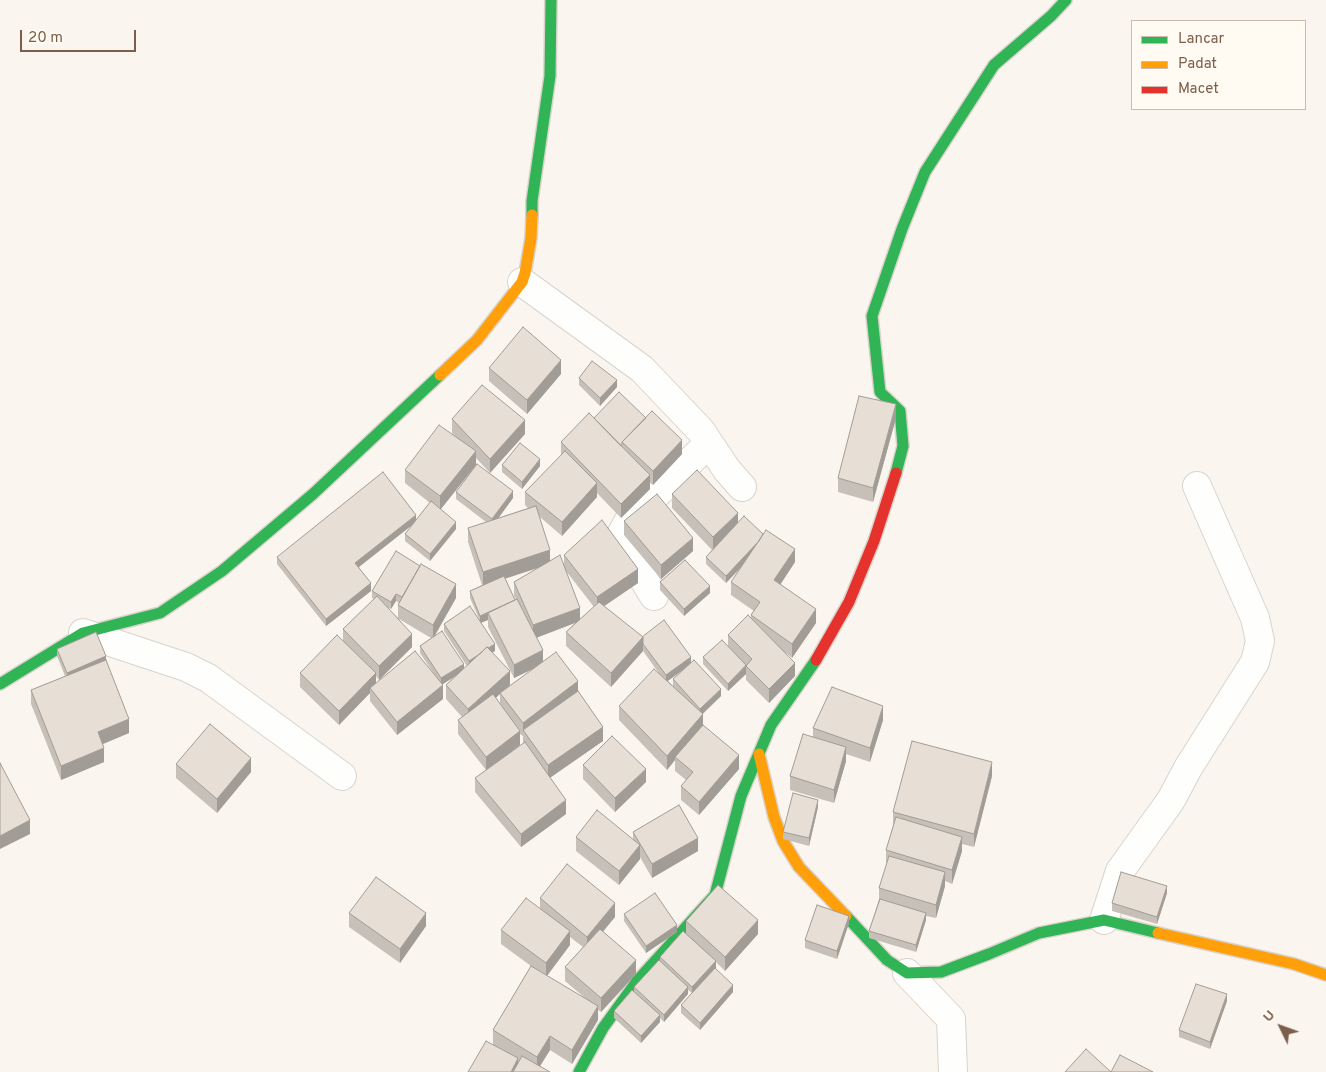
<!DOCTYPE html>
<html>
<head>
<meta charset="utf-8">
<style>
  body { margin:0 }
  #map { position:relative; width:1326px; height:1072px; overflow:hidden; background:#faf6ef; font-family:Overpass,sans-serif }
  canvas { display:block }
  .legend { position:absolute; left:1131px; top:20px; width:175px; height:90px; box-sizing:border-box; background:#fffbf3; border:1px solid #cbbcaf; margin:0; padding:6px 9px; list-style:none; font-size:15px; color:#7d5e4a }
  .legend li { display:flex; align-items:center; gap:10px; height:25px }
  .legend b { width:25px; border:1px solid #cbbcaf }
  .north { position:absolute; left:1256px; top:1002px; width:50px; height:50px; -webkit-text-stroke:4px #fffbf3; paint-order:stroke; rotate:312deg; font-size:14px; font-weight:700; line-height:20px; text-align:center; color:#7d5e4a }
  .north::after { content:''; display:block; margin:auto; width:18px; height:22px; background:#7d5e4a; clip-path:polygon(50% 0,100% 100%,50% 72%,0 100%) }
  .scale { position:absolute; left:20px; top:30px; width:116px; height:22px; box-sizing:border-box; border:2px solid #7d5e4a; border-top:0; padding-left:6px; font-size:15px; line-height:18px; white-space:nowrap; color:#7d5e4a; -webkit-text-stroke:4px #fffbf3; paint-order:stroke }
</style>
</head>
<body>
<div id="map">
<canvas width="1326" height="1072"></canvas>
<ul class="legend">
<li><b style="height:6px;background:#30b455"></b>Lancar</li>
<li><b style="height:6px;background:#ff9f0a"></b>Padat</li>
<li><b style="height:6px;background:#e5322d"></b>Macet</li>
</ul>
<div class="north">U</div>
<div class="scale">20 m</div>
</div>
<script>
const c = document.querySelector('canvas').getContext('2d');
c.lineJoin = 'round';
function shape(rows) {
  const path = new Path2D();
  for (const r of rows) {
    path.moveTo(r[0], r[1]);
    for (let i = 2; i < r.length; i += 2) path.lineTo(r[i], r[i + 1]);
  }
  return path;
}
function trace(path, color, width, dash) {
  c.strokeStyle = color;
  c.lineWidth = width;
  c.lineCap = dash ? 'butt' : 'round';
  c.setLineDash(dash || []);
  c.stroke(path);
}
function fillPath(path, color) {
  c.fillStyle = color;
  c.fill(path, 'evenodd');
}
const street = shape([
  [522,282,642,369,701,431,727,470,742,487],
  [654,596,623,546,622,533,628,522,709,443],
  [83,633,186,667,208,678,342,776],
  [1104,920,1120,871,1171,800,1188,768,1255,662,1260,641,1255,618,1197,486],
  [907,973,951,1019,953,1072]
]);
const fast = shape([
  [532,215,532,201,550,76,551,0],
  [896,473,903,446,900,411,880,392,872,316,902,229,925,172,994,65,1051,16,1066,0],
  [0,684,83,633,160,613,222,571,313,494,440,375],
  [846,916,887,960,907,973,941,972,989,954,1039,933,1104,920,1158,933],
  [579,1072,603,1028,637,981,715,895,741,796,771,725,816,660]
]);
const slow = shape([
  [440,375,477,340,522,282,525,273,531,238,532,215],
  [759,754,774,817,783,841,799,867,846,916],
  [1158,933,1294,964,1326,975]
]);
const jam = shape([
  [816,660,849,602,874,541,896,473]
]);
trace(street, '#dad3cd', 30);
trace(fast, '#dad3cb', 14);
trace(slow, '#dad3cb', 14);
trace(jam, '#dad3cb', 14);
trace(street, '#fefefd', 28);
trace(fast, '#30b455', 11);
trace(slow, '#ff9f0a', 11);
trace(jam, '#e5322d', 11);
fillPath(shape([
  [489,368,561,374,527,414,489,381],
  [579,378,617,387,600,406,579,385],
  [594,418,682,454,653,485,650,483,650,489,621,518,597,493,597,497,562,536,540,517,550,561,564,566,564,555,638,583,604,606,642,637,691,663,721,696,703,714,703,725,739,769,699,815,681,800,681,786,686,780,675,771,675,760,667,770,619,720,619,706,658,672,643,651,611,687,566,646,566,632,575,623,536,638,543,661,578,692,603,741,550,778,566,814,521,847,475,792,475,778,486,770,458,734,458,720,462,717,446,699,446,685,457,675,442,685,443,699,397,735,370,701,370,693,339,725,300,687,300,673,343,642,343,629,374,599,372,598,372,591,456,598,434,636,464,669,467,666,444,631,444,624,480,621,470,598,470,591,482,585,468,542,468,528,486,522,456,499,456,492,513,498,498,518,528,508,525,505,525,492,561,456,561,442],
  [540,567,514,582,514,596,516,599,515,600,505,578],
  [566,571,594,607,580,619],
  [396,601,399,603,398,605,398,618,386,607,391,609],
  [399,619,431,638,420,646,420,653,434,674,376,683,376,676,379,680,412,647],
  [488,620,488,627,514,678,533,669,503,691,510,685,492,652,495,651,481,623],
  [686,668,673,679,673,686,668,681],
  [500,693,500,704,496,698],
  [520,734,523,736,523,744,505,756,520,745],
  [896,418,873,502,838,492,838,478],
  [452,419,525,434,490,473,476,458,476,465,441,509,456,529,430,561,405,541,405,534,412,525,359,567,371,591,326,626,277,564,277,557,416,520,430,503,405,483,405,470,455,436,452,433],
  [502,465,540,466,522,489,502,472],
  [672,494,738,522,763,534,795,562,780,585,816,623,792,658,786,653,795,676,769,703,746,680,746,674,728,691,703,664,703,657,728,646,728,635,751,617,751,615,754,611,731,595,731,582,740,569,726,583,706,564,706,557,712,550,672,508],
  [624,521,693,551,661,579,624,535],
  [660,582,710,593,684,616,660,590],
  [57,649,106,660,129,733,103,744,104,762,61,780,31,704,31,690,65,676,57,656],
  [883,720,870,762,846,754,846,761,834,803,790,790,790,776,813,737,813,728],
  [176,764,251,772,217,813,176,778],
  [583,765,646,782,615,812,583,779],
  [992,776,974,847,962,844,962,851,952,884,945,881,945,886,936,918,926,916,926,920,916,952,869,938,869,931,879,899,879,888,887,864,886,863,886,850,893,826,893,812],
  [818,807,809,846,783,839,783,832],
  [633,832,698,851,652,878,640,857,640,859,619,885,576,851,576,837,633,839],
  [1167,893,1157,924,1112,911,1112,903],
  [540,898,615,917,603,931,636,974,601,1012,598,1010,598,1020,572,1064,550,1050,540,1066,468,1072,493,1044,493,1030,531,966,501,944,501,930,540,909],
  [570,937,583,947,565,967,565,981,585,998,547,976,570,945],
  [349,913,426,926,400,963,349,927],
  [624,914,677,932,646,953,624,921],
  [686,921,758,934,725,971,716,962,715,968,733,992,700,1030,681,1013,681,1005,692,993,688,990,688,994,664,1022,660,1018,660,1022,641,1043,614,1018,614,1011,634,992,634,987,660,961,660,957,686,934],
  [849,923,837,959,805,948,805,940],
  [1227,1001,1210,1049,1179,1037,1179,1030]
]), '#c7c0b8');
fillPath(shape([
  [561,360,561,374,527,414,527,400],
  [617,380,617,387,600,406,600,398],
  [896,404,896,418,873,502,873,488],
  [525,420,525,434,490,473,490,459],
  [682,440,682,454,653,485,653,471],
  [476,451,476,465,440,510,440,496],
  [540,459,540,466,522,489,522,482],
  [650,475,650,489,621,518,621,504],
  [597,483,597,497,562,536,562,522],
  [513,491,513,498,492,527,492,519],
  [738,513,738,526,713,550,713,537],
  [416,515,416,522,355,570,355,563],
  [456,522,456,529,430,561,430,554],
  [764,535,764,542,726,583,726,576],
  [693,538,693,551,661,579,661,565],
  [795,549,795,562,774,594,774,580],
  [550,550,550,564,483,586,483,572],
  [638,569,638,583,597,611,597,597],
  [371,583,371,591,326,626,326,619],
  [456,584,456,598,433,639,433,625],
  [710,586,710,593,684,616,684,609],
  [396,594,396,601,391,609,391,602],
  [580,608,580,621,533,639,533,625],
  [816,609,816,623,792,658,792,644],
  [488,613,488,620,480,623,480,616],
  [412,634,412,647,379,680,379,666],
  [643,637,643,651,611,687,611,673],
  [495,644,495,651,469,668,469,661],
  [543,650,543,664,514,678,514,665],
  [106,656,106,663,67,680,67,673],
  [691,657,691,664,666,682,666,675],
  [795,663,795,676,769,703,769,689],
  [464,664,464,671,441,685,441,678],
  [746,666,746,674,728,691,728,684],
  [510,671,510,685,468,723,468,709],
  [376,673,376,687,370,688,370,693,339,725,339,711],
  [578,681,578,695,523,730,523,737,523,723],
  [443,685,443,699,397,735,397,722],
  [721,689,721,696,700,716,700,709],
  [883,706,883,720,870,762,870,748],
  [703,714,703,728,675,757,675,760,667,770,667,756],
  [129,719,129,733,98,746,98,732],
  [603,727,603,741,548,779,548,765],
  [520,731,520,745,486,771,486,757],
  [846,747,846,761,834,803,834,790],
  [104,748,104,762,61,780,61,766],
  [739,755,739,769,699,815,699,802],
  [251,758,251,772,217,813,217,799],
  [992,762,992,776,974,847,974,834],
  [646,769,646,782,615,812,615,798],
  [566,800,566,814,521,847,521,834],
  [818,800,818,807,809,846,809,838],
  [30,820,30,834,0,849,0,836],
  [962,837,962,851,952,884,952,870],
  [698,838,698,851,652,878,652,864],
  [640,845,640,859,619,885,619,871],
  [945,872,945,886,936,918,936,905],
  [1167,886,1167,893,1157,924,1157,917],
  [615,903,615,917,587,951,587,937],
  [426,913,426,926,400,963,400,949],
  [926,913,926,920,916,952,916,945],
  [849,916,849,923,837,959,837,951],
  [758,920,758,934,725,971,725,957],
  [677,925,677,932,646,953,646,946],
  [570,931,570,945,546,977,546,963],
  [636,960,636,974,601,1012,601,998],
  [716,961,716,968,692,994,692,987],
  [733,985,733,992,700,1030,700,1023],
  [688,987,688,994,664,1022,664,1015],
  [1227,994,1227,1001,1210,1049,1210,1042],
  [598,1006,598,1020,572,1064,572,1050],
  [660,1015,660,1022,641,1043,641,1036],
  [550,1036,550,1050,537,1071,537,1057],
  [518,1058,518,1066,515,1072,511,1072]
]), '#a29c96');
const building = shape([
  [523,327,561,360,527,400,489,368,523,327],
  [592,361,617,380,600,398,579,378,592,361],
  [482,385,525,420,490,459,452,419,482,385],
  [619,392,646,418,622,442,622,444,621,446,594,418,619,392],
  [859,396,896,404,873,488,838,478,859,396],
  [652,411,682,440,653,471,622,442,652,411],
  [589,413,650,475,621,504,561,442,589,413],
  [439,425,476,451,440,496,405,470,439,425],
  [520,443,540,459,522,482,502,465,520,443],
  [565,451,597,483,562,522,525,492,565,451],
  [477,464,513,491,492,519,456,492,477,464],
  [697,470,738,513,713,537,672,494,697,470],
  [383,472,416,515,355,563,371,583,326,619,277,557,383,472],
  [657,494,693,538,661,565,624,521,657,494],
  [431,501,456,522,430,554,405,534,431,501],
  [536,506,550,550,483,572,468,528,536,506],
  [744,516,763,534,759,541,726,576,706,557,744,516],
  [602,520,638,569,597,597,564,555,602,520],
  [766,530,795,549,774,580,816,609,792,644,751,615,760,602,731,582,766,530],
  [396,551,420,566,402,597,396,594,391,602,372,591,396,551],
  [560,555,580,608,533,625,514,582,560,555],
  [685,560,710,586,684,609,660,582,685,560],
  [421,564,456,584,433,625,398,605,421,564],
  [504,576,515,600,480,616,470,591,504,576],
  [377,596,412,634,379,666,343,629,377,596],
  [517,599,543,650,514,665,488,613,517,599],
  [599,602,643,637,611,673,566,632,599,602],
  [470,606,495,644,488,648,487,647,481,653,469,661,444,624,470,606],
  [748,615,795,663,769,689,746,666,752,659,728,635,748,615],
  [664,620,691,657,666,675,643,644,643,637,642,637,664,620],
  [442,631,464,664,441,678,420,646,442,631],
  [96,632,106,656,67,673,57,649,96,632],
  [337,635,376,673,339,711,300,673,337,635],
  [722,640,746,665,728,684,703,657,722,640],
  [487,647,510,671,468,709,446,685,487,647],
  [415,651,443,685,397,722,370,688,415,651],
  [556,652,578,681,523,723,500,693,556,652],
  [106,660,129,719,98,732,104,748,61,766,31,690,106,660],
  [694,660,721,689,700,709,673,679,694,660],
  [654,669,703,714,667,756,619,706,654,669],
  [832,687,883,706,870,748,813,728,832,687],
  [578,691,603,727,548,765,523,730,578,691],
  [493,694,520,731,486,757,458,720,493,694],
  [210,724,251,758,217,799,176,764,210,724],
  [703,725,739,755,699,802,681,786,693,772,675,757,703,725],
  [803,734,846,747,834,790,790,776,803,734],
  [612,736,646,769,615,798,583,765,612,736],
  [912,741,992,762,974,834,893,812,912,741],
  [525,742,566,800,521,834,475,778,525,742],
  [0,763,30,820,0,836,0,763],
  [793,793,818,800,809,838,783,832,793,793],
  [679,805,698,838,652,864,633,832,679,805],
  [597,810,640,845,619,871,576,837,597,810],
  [896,817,962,837,952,870,886,850,896,817],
  [889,856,945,872,936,905,879,888,889,856],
  [567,864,615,903,587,937,540,898,567,864],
  [1121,872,1167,886,1157,917,1112,903,1121,872],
  [376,877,426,913,400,949,349,913,376,877],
  [718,885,758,920,725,957,686,921,718,885],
  [655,893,677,925,646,946,624,914,655,893],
  [526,898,570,931,546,963,501,930,526,898],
  [880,899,926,913,916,945,869,931,880,899],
  [817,905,849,916,837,951,805,940,817,905],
  [600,929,636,960,601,998,565,967,600,929],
  [683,931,716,961,692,987,660,957,683,931],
  [659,960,688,987,664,1015,634,987,659,960],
  [531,966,598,1006,572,1050,550,1036,537,1057,493,1030,531,966],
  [715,968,733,985,700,1023,681,1005,715,968],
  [1196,984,1227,994,1210,1042,1179,1030,1196,984],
  [632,990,660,1015,641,1036,614,1011,632,990],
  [486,1041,518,1058,511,1072,468,1072,486,1041],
  [1086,1049,1111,1072,1065,1072,1086,1049],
  [1120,1055,1153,1072,1111,1072,1120,1055],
  [522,1056,550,1072,513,1072,522,1056]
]);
fillPath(building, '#e7dfd6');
trace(building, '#a29c96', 1);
</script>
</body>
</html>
